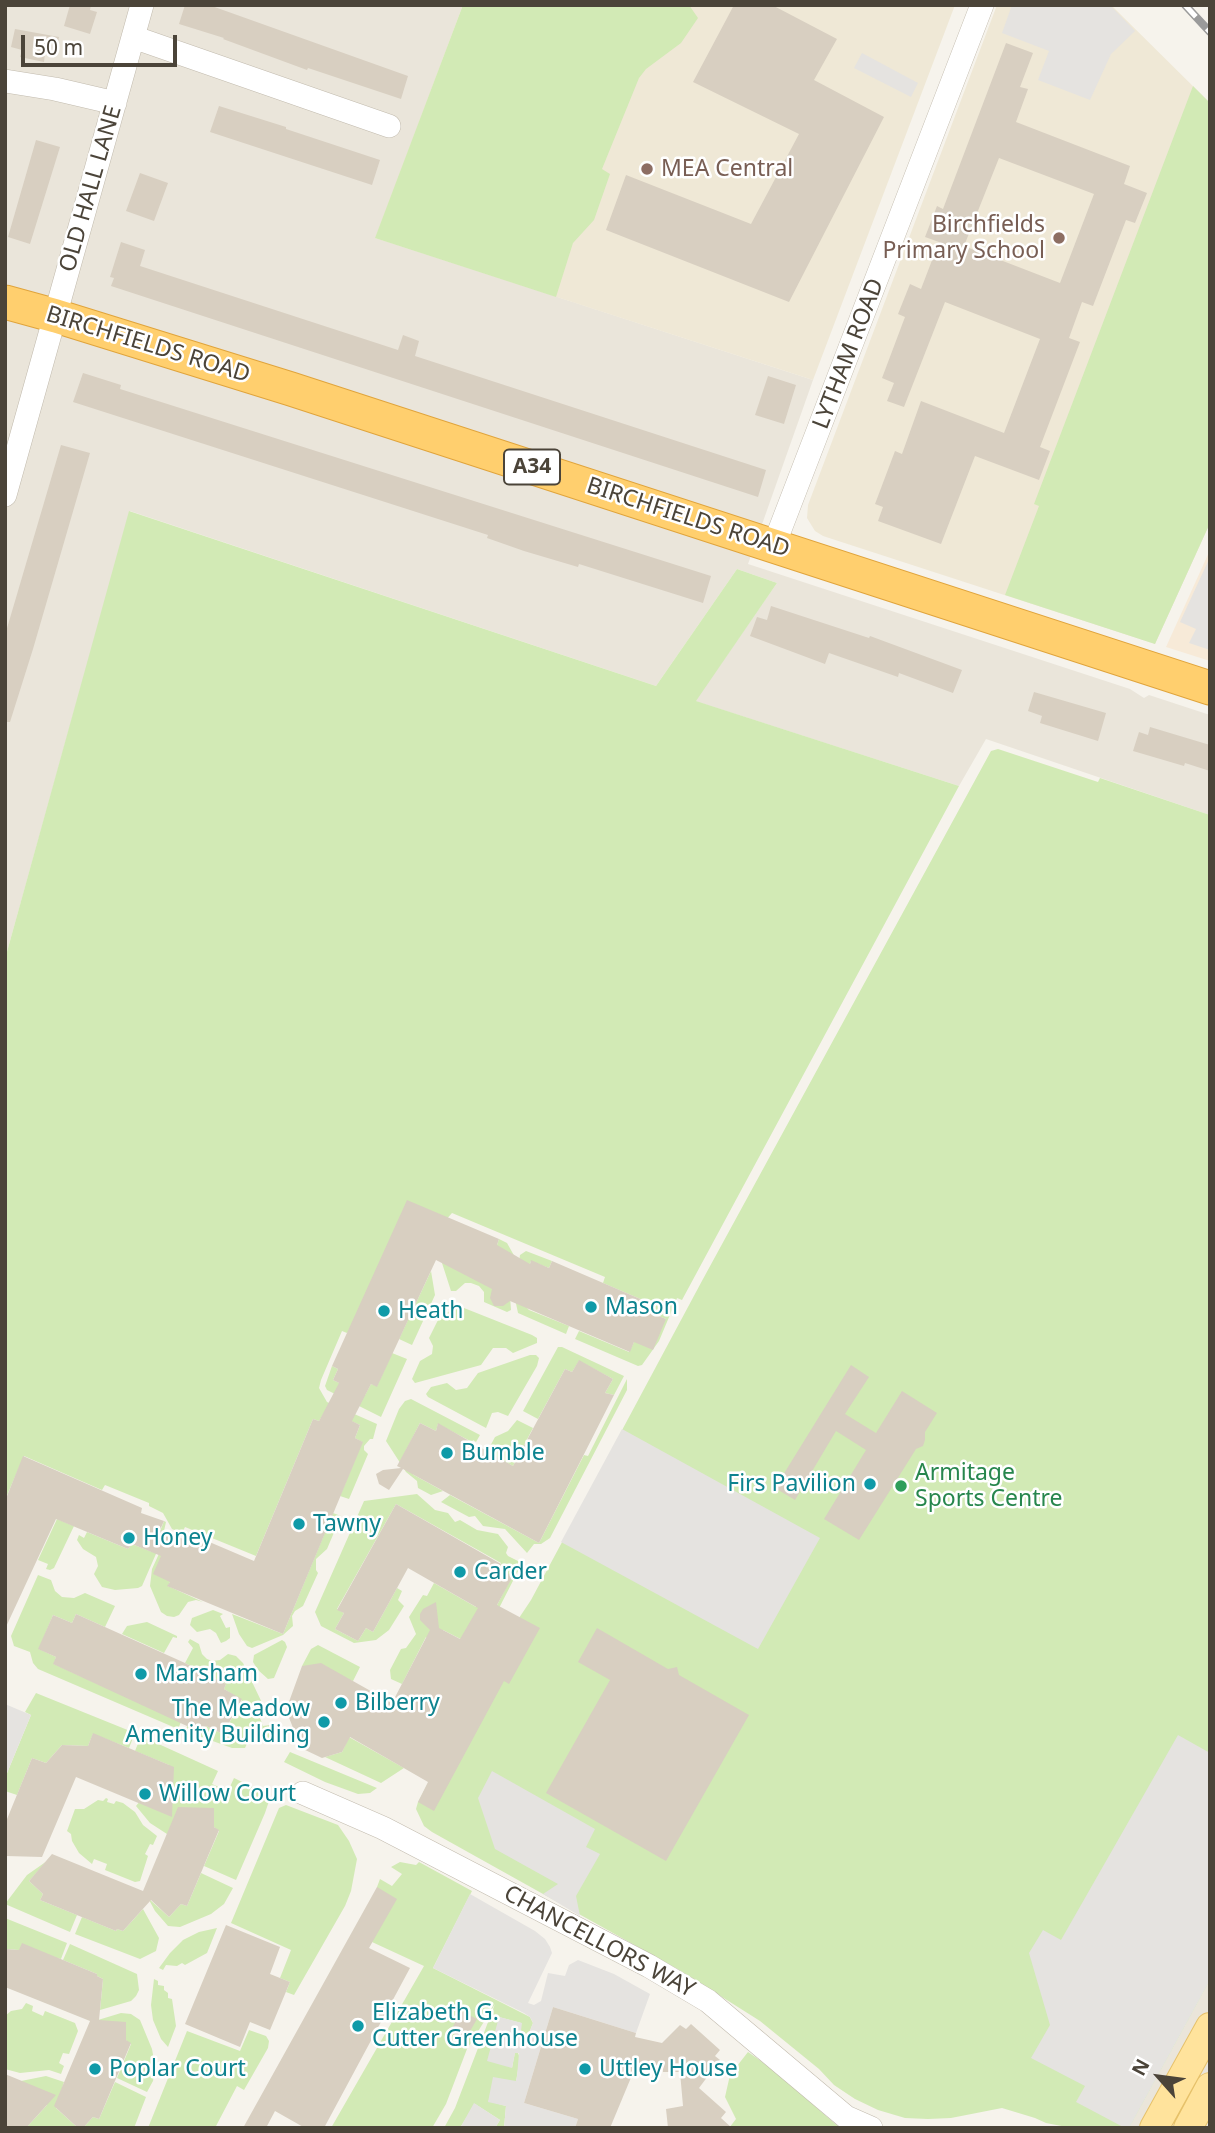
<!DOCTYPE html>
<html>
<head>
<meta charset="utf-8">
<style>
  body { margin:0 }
  #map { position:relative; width:1215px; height:2133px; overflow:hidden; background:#f6f3ec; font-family:"Noto Sans",sans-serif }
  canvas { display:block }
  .frame { position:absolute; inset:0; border:7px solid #4b4439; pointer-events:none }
  .north { position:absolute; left:1124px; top:2042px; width:70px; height:70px; -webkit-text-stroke:5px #fff; paint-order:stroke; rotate:298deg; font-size:19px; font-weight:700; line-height:28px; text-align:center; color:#4b4439 }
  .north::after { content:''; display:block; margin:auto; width:24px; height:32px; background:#4b4439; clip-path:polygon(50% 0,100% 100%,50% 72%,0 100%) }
  .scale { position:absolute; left:21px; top:35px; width:156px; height:32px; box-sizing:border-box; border:4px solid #4b4439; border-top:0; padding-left:9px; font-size:21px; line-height:24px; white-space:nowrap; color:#4b4439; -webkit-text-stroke:5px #fff; paint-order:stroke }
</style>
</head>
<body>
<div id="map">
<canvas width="1215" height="2133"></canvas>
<div class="frame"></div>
<div class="north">N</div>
<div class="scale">50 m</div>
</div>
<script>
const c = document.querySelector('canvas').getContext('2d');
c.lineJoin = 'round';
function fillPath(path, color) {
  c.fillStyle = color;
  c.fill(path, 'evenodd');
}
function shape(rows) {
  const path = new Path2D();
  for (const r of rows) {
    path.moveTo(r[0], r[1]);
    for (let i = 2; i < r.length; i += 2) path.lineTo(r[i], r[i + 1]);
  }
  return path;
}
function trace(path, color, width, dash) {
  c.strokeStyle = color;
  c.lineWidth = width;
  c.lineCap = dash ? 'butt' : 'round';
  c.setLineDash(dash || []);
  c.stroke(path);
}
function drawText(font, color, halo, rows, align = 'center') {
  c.font = font + ' "Noto Sans",sans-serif';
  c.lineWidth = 5;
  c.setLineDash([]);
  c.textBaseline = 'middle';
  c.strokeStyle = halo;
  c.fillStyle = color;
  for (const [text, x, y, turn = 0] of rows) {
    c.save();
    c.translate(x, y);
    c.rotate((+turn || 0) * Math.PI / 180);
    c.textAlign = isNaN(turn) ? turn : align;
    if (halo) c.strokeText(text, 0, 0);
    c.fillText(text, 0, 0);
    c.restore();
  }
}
fillPath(shape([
  [5,5,463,5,376,238,813,380,748,564,1130,689,1144,698,1149,695,1210,715,1210,815,986,739,959,786,695,701,777,583,737,569,656,686,130,511,5,959],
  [1210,1980,1210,2128,1129,2128]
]), '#eae5da');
fillPath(shape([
  [1210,550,1210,661,1166,647]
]), '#f7ead8');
fillPath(shape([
  [463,5,955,5,813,380,375,238],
  [997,5,1111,5,1210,103,1210,523,1155,644,823,536,815,531,807,518,808,505]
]), '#efe8d6');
fillPath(shape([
  [463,5,689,5,698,18,681,43,646,69,639,78,602,169,610,174,594,220,573,243,556,297,375,238],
  [1193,86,1210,103,1210,523,1155,644,1005,595,1039,506,1034,504],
  [129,511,656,686,737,569,777,583,696,701,959,786,682,1300,677,1298,659,1341,642,1365,638,1366,575,1339,579,1331,629,1352,634,1342,666,1319,649,1312,652,1304,603,1283,605,1277,452,1213,347,1333,342,1331,321,1380,319,1388,327,1402,377,1424,373,1439,370,1439,364,1446,364,1450,368,1454,349,1499,340,1496,362,1442,355,1438,360,1425,326,1410,319,1421,313,1419,256,1556,185,1527,182,1533,172,1529,163,1513,149,1506,149,1503,105,1485,102,1490,24,1456,5,1500,5,959],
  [998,749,1098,782,1100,778,1210,815,1210,1980,1129,2128,1072,2128,1046,2123,1035,2118,1002,2108,951,2118,928,2119,905,2118,878,2110,855,2099,834,2085,819,2069,760,2021,681,1971,432,1832,424,1826,416,1809,418,1802,509,1633,531,1600,703,1279,991,751],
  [499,1239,507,1243,516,1259,510,1296,511,1310,507,1312,484,1302,484,1292,479,1286,471,1283,465,1283,456,1291,451,1291,442,1263,497,1245],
  [526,1251,552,1261,549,1268,531,1261,516,1296,529,1310,569,1326,566,1334,518,1313,514,1294,520,1255],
  [431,1271,435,1295,412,1345,399,1339],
  [456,1308,464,1308,532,1335,537,1338,537,1343,513,1353,506,1348,493,1348,481,1365,415,1383,412,1379,420,1361,432,1354,433,1346,429,1338,440,1316],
  [558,1347,562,1347,624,1376,614,1395,605,1393,613,1379,579,1361,572,1372,565,1369,538,1419,523,1411],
  [392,1353,407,1359,381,1417,327,1390,325,1386,332,1366,338,1369,333,1380,365,1395,371,1384,377,1386],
  [530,1355,536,1355,539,1358,537,1366,508,1416,498,1412,492,1413,486,1428,428,1397,426,1394,431,1387,447,1383,456,1390,467,1388,478,1373],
  [627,1379,627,1390,550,1538,541,1544,534,1544,527,1553,505,1529,483,1526,475,1516,469,1517,441,1502,450,1495,539,1543,584,1455,588,1456],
  [411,1399,480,1435,476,1442,473,1440,472,1442,438,1424,436,1431,420,1423,400,1462,414,1475,443,1491,431,1495,418,1488,417,1481,406,1472,386,1441,399,1409,405,1401],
  [517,1420,533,1428,513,1466,487,1452,495,1437,508,1431],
  [417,1494,435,1510,448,1513,455,1522,460,1520,477,1530,498,1534,508,1547,506,1553,508,1556,520,1562,519,1569,495,1616,476,1647,443,1630,436,1641,426,1637,402,1684,391,1679,390,1670,401,1649,406,1648,416,1634,409,1617,423,1595,427,1596,434,1583,476,1607,479,1603,494,1611,512,1576,499,1569,501,1563,396,1504,337,1609,344,1613,335,1629,358,1641,366,1628,373,1632,397,1588,402,1591,398,1600,404,1606,389,1630,376,1640,354,1643,321,1626,315,1612,364,1501],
  [333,1513,341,1516,327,1549,316,1559,316,1570,318,1573,303,1606,295,1611,292,1616,293,1626,283,1635,252,1648,247,1646,239,1634,232,1614,283,1634],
  [57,1519,74,1526,54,1568,50,1570,46,1569,48,1564,38,1560],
  [164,1521,166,1522,162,1540,142,1586,138,1588,115,1590,102,1587,94,1574,98,1566,96,1557,83,1549,77,1540,79,1535,84,1538,87,1532,128,1549,132,1544,152,1552],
  [168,1534,170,1582,168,1586,203,1602,196,1600,188,1602,179,1615,174,1617,167,1616,161,1612,150,1586,152,1569],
  [38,1575,51,1580,55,1591,62,1597,74,1598,85,1593,115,1606,105,1627,76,1614,72,1623,53,1615,39,1649,56,1657,54,1664,181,1722,178,1729,38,1669,33,1663,30,1652,14,1646,11,1636],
  [213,1610,223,1614,220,1616,226,1628,230,1627,230,1638,226,1641,221,1643,216,1633,210,1629,197,1632,190,1625,192,1618],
  [147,1622,177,1636,177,1638,173,1637,164,1653,122,1634,127,1626],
  [190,1639,199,1644,202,1654,207,1659,212,1661,220,1660,228,1654,236,1656,243,1663,264,1707,257,1710,263,1726,270,1725,275,1742,253,1731,245,1748,232,1748,185,1731,188,1725,206,1726,223,1734,242,1700,224,1689,226,1684,185,1663,193,1648,188,1642],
  [282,1640,285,1642,287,1647,274,1678,268,1679,258,1670,253,1662,254,1655],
  [318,1645,360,1667,353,1681,302,1666,311,1649],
  [36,1693,135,1733,129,1748,93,1734,88,1746,62,1745,46,1763,32,1758,17,1795,5,1791,5,1778,31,1715,25,1712],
  [141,1736,218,1771,212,1784,228,1791,234,1778,267,1794,270,1798,265,1813,236,1880,204,1866,219,1831,214,1827,167,1834,150,1823,136,1806,169,1765,135,1751],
  [349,1737,404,1768,381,1783,325,1757,342,1752],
  [290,1752,377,1788,370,1793,358,1794,325,1782,284,1762],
  [106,1798,108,1799,107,1802,114,1804,116,1801,123,1803,135,1812,143,1825,157,1836,153,1845,150,1844,145,1854,148,1856,140,1881,135,1882,105,1870,107,1864,94,1859,92,1864,79,1853,72,1841,71,1834,67,1831,75,1809,84,1809,98,1800,103,1801],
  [286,1805,338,1825,349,1841,357,1859,351,1891,345,1906,294,1995,286,1992,290,1982,280,1978,291,1950,231,1923,279,1808],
  [47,1861,29,1881,43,1894,40,1900,77,1915,70,1932,5,1904,27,1875],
  [400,1862,416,1865,419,1862,472,1891,433,1968,530,2017,533,2023,527,2038,520,2038,521,2023,499,2017,512,2068,515,2052,518,2053,520,2058,516,2082,488,2101,506,2106,504,2128,495,2128,500,2120,475,2104,460,2128,444,2128,455,2108,495,2004,467,2049,446,2104,432,2128,331,2128,424,1966,372,1942,377,1887,380,1879,392,1886,402,1874,391,1867],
  [201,1873,233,1888,224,1904,211,1914,180,1927,168,1926,155,1911,148,1898,169,1917,181,1904,187,1906],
  [143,1909,159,1938,156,1951,140,1959,75,1934,82,1917,116,1931,117,1929,123,1931],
  [5,1918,67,1943,61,1959,19,1950,5,1949],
  [217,1928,207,1953,185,1965,182,1963,177,1966,166,1965,163,1970,159,1968,170,1953,183,1940,199,1932],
  [70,1944,137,1974,139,1990,136,1996,131,2001,100,2010,103,1979,97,1976,97,1974,63,1960],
  [154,1979,158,1981,158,1985,164,1986,164,1990,168,1993,168,1998,172,1999,176,2026,168,2047,161,2039,153,2020,151,2005],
  [26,2003,33,2006,32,2011,43,2016,45,2011,75,2023,78,2031,69,2054,63,2053,59,2063,64,2066,61,2074,49,2070,20,2073,5,2069,7,2062,5,2060,5,2016,11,2011,22,2009],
  [121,2013,131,2014,140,2020,152,2049,155,2066,153,2081,147,2092,117,2078,131,2044,98,2020],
  [249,2030,266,2036,269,2041,268,2048,244,2090,237,2086,215,2128,148,2128,187,2031,240,2051],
  [748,2052,771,2068,840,2128,729,2128,736,2119,725,2097,730,2075],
  [46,2076,64,2082,56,2108,78,2128,26,2128,47,2105,21,2081],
  [115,2082,146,2097,134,2128,83,2128,93,2117,99,2119]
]), '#d2eab5');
fillPath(shape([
  [1012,5,1110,5,1135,31,1111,54,1090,100,1038,80,1049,51,1002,33],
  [862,53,918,83,911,97,854,68],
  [1210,557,1210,650,1189,643,1196,629,1180,622],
  [622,1429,820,1538,758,1649,561,1542],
  [5,1704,31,1715,5,1778],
  [1178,1735,1210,1753,1210,1980,1129,2128,1125,2128,1076,2102,1085,2086,1031,2058,1050,2025,1029,1953,1043,1930,1061,1940],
  [492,1771,595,1829,586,1847,600,1854,576,1896,580,1916,543,1894,558,1884,495,1849,478,1798],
  [470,1894,535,1931,545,1939,550,1947,552,1953,528,2003,534,2005,541,2001,548,1973,565,1976,569,1965,578,1960,614,1974,650,1994,636,2033,553,2007,524,2103,578,2119,575,2128,504,2128,506,2106,488,2102,493,2077,516,2081,517,2076,519,2053,515,2053,512,2068,487,2061,499,2017,522,2023,520,2038,527,2038,533,2023,530,2017,524,2013,433,1968],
  [474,2103,500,2120,495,2128,460,2128]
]), '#e5e3e0');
fillPath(shape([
  [70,5,91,5,90,10,97,12,90,34,64,26],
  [185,5,209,5,408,76,401,99,308,68,307,70,223,39,224,38,179,24],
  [734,5,772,5,837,39,814,80,884,117,789,302,606,230,626,175,751,224,799,134,693,82],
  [15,29,59,37,55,56,45,54,44,62,20,57,22,50,11,47],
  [1006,43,1033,53,1020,87,1028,89,1016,122,1130,166,1124,184,1147,193,1135,223,1126,220,1093,306,1082,302,1069,338,1080,342,1040,447,1050,451,1039,480,975,456,941,544,878,521,883,507,875,504,895,451,902,454,921,401,1004,433,1040,339,945,302,904,407,887,401,894,383,882,378,905,317,898,314,910,284,921,289,939,242,925,237,937,206,943,209],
  [999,158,1094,194,1060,283,964,246],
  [219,106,286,127,286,129,380,160,372,185,210,132],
  [36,140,60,147,30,244,8,237],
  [140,173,168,183,154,221,126,211],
  [121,242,145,250,140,266,398,350,403,335,419,341,415,356,766,470,758,497,111,286,114,278,110,277],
  [83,373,121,385,120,389,711,576,703,603,579,564,578,567,524,551,487,538,488,535,73,402],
  [768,376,796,385,784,424,755,415],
  [61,445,90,453,33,649,10,722,5,722,5,635],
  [771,606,869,638,870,636,962,670,953,693,899,673,898,677,829,653,825,664,750,636,757,617,767,620],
  [1034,692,1106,713,1098,741,1040,723,1042,716,1028,711],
  [1150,727,1210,745,1210,771,1185,763,1184,766,1133,751,1139,732,1148,735],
  [407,1200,499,1239,497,1245,530,1264,531,1260,549,1268,552,1261,652,1304,649,1312,666,1319,653,1350,634,1342,630,1352,510,1301,503,1306,494,1306,490,1298,492,1289,436,1260,377,1387,371,1384,352,1421,360,1425,355,1438,363,1442,283,1634,167,1586,170,1582,153,1574,161,1556,132,1544,128,1549,56,1519,5,1629,5,1501,23,1456,142,1508,141,1513,164,1521,160,1530,191,1542,193,1535,254,1561,313,1419,319,1421,339,1383,333,1380,338,1369,332,1366],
  [579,1360,613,1379,605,1393,614,1395,539,1543,403,1469,389,1490,379,1484,376,1474,383,1470,401,1468,397,1466,420,1423,436,1431,438,1423,513,1466,565,1369,572,1372],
  [851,1365,869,1377,845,1414,876,1433,902,1391,937,1413,925,1432,925,1440,923,1446,916,1449,859,1540,824,1519,866,1450,836,1431,795,1500,775,1488],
  [396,1504,501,1564,499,1569,513,1576,497,1605,540,1628,509,1684,504,1681,434,1811,418,1802,428,1782,350,1737,342,1752,322,1758,301,1748,286,1710,302,1666,321,1663,392,1703,430,1630,420,1620,420,1614,423,1609,436,1602,439,1628,460,1639,478,1608,408,1568,373,1632,366,1628,358,1641,335,1629,344,1613,337,1610],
  [76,1614,185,1663,226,1684,224,1689,242,1699,223,1734,206,1726,202,1733,53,1664,56,1657,38,1649,53,1615,72,1623],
  [597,1628,668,1669,677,1667,679,1675,749,1715,666,1861,546,1793,610,1680,578,1662],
  [93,1733,174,1767,172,1817,76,1777,42,1857,6,1856,5,1824,32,1758,46,1763,62,1745,88,1746],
  [178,1807,214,1808,214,1827,219,1830,187,1906,181,1904,169,1917,151,1900,123,1931,117,1929,116,1931,40,1900,43,1894,29,1881,52,1854,143,1891],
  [377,1887,397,1899,369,1948,410,1968,324,2128,305,2128,275,2111,266,2128,243,2128],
  [226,1925,280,1947,270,1974,290,1982,270,2030,250,2022,240,2047,185,2024],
  [22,1943,97,1974,97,1976,103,1979,99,2020,126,2022,126,2040,131,2043,99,2119,93,2117,83,2128,78,2128,54,2106,90,2021,5,1987,5,1949,19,1950],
  [553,2007,636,2033,635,2037,662,2043,680,2025,686,2029,691,2024,720,2050,715,2056,720,2060,699,2088,726,2112,721,2118,732,2128,668,2128,666,2109,683,2106,680,2072,663,2072,662,2065,635,2068,610,2128,575,2128,578,2119,524,2103],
  [461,2011,477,2019,465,2040,450,2032],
  [5,2074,56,2095,26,2128,5,2128]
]), '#d8cfc1');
const minor = shape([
  [133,37,389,126],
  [5,81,55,89,115,103],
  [5,495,142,5],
  [774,545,982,5],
  [303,1793,383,1828,649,1966,708,2001,846,2117,871,2128]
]);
const major = shape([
  [1154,2128,1210,2027],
  [1188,2128,1210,2087]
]);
const highway = shape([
  [5,302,56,316,291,389,1210,688]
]);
trace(minor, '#c2bbae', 24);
trace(major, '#e6c16a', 30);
trace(highway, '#e0a43c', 35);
trace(minor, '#fff', 23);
trace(major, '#ffe39c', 28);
trace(highway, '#ffcf6e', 33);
const rail = shape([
  [1185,5,1210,32]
]);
trace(rail, '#9a9a9a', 8);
trace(rail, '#fff', 5, [16]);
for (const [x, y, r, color] of [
  [647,169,7,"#8d6e63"],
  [1059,238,7,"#8d6e63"],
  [591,1307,7,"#0f9aa8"],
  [384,1311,7,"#0f9aa8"],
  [447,1453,7,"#0f9aa8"],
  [870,1484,7,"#0f9aa8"],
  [901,1486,7,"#2e9e5b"],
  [299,1524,7,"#0f9aa8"],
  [129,1538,7,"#0f9aa8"],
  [460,1572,7,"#0f9aa8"],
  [141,1674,7,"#0f9aa8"],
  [341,1703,7,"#0f9aa8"],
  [324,1722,7,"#0f9aa8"],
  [145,1794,7,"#0f9aa8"],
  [358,2026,7,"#0f9aa8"],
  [95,2069,7,"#0f9aa8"],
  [585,2069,7,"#0f9aa8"]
]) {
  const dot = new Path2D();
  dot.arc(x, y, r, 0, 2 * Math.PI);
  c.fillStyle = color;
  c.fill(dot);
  trace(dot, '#fff', 2.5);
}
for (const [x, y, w] of [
  [532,467,56]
]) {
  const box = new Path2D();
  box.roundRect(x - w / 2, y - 17.5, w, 35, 5);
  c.fillStyle = '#fff';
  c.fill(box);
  trace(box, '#4b4439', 2);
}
drawText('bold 21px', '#4b4439', null, [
  ["A34",532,467]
]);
drawText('23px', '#785e54', '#fff', [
  ["MEA Central",661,169],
  ["Birchfields",1045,225,"right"],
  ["Primary School",1045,251,"right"]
], 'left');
drawText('23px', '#4b4439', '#fff', [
  ["OLD HALL LANE",91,189,-74],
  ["BIRCHFIELDS ROAD",148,345,17],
  ["LYTHAM ROAD",849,354,-69],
  ["BIRCHFIELDS ROAD",688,518,18],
  ["CHANCELLORS WAY",599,1942,28]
]);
drawText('23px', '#0d838f', '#fff', [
  ["Mason",605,1307],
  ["Heath",398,1311],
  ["Bumble",461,1453],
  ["Firs Pavilion",856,1484,"right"],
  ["Tawny",313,1524],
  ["Honey",143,1538],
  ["Carder",474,1572],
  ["Marsham",155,1674],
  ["Bilberry",355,1703],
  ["The Meadow",310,1709,"right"],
  ["Amenity Building",310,1735,"right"],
  ["Willow Court",159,1794],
  ["Elizabeth G.",372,2013],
  ["Cutter Greenhouse",372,2039],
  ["Poplar Court",109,2069],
  ["Uttley House",599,2069]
], 'left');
drawText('23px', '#27864d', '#fff', [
  ["Armitage",915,1473],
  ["Sports Centre",915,1499]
], 'left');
</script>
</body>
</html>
